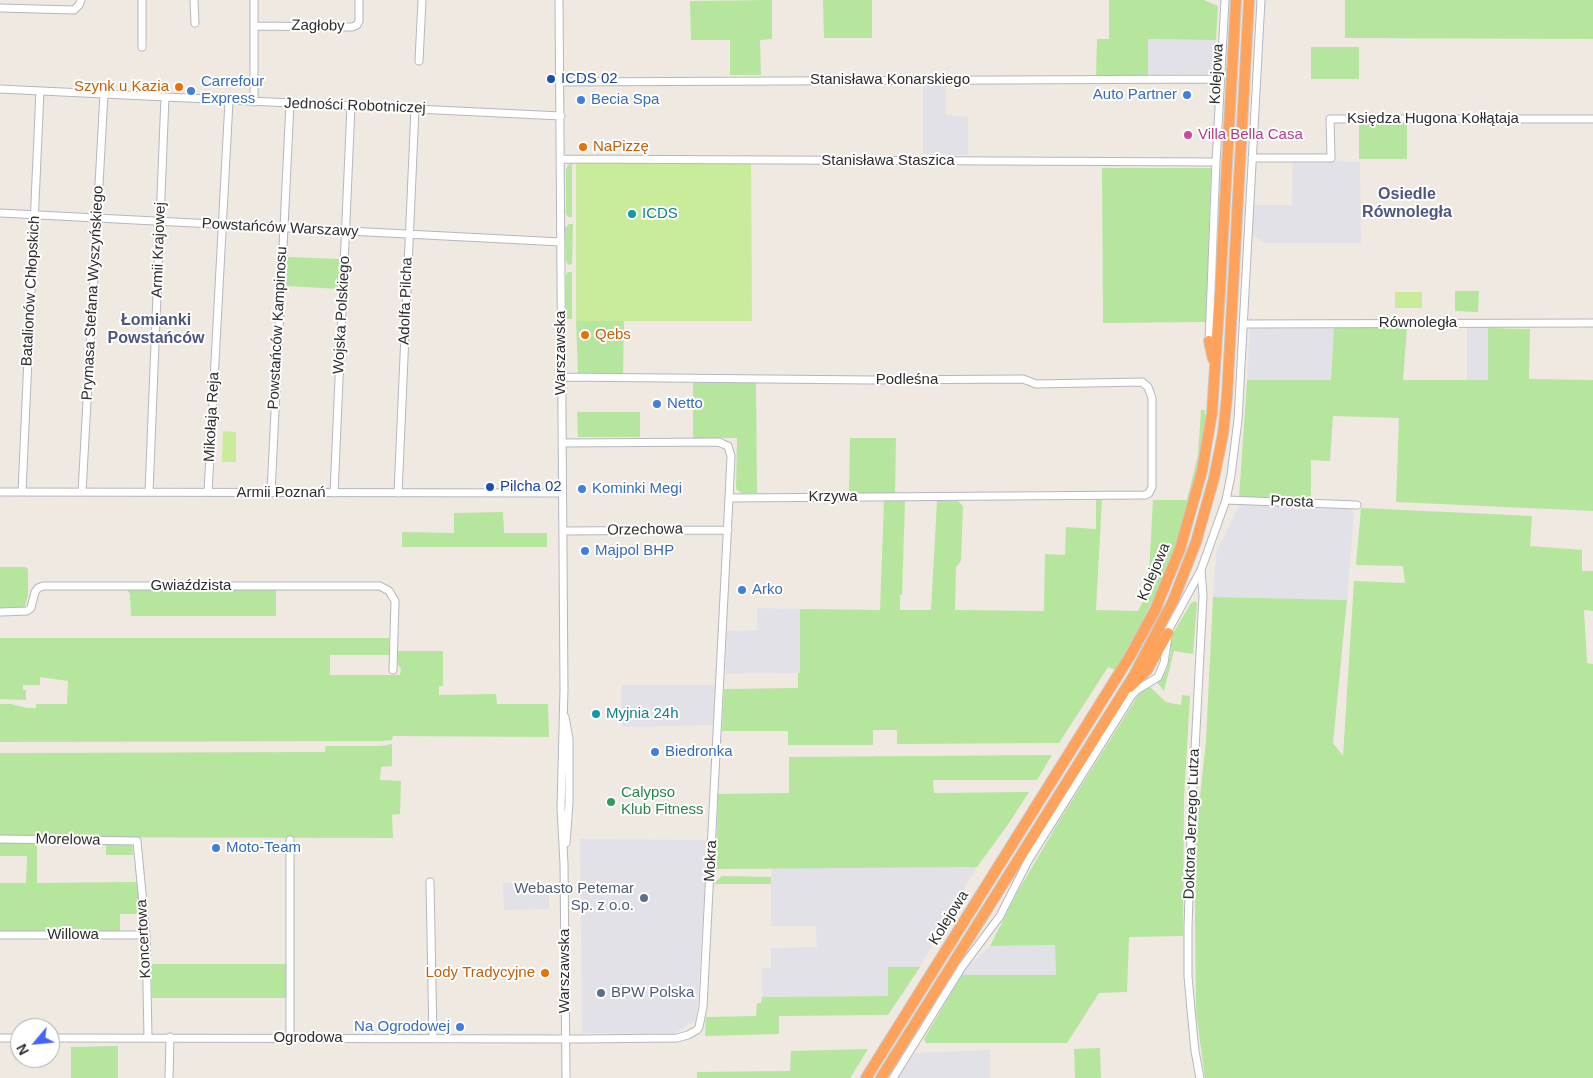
<!DOCTYPE html>
<html>
<head>
<meta charset="utf-8">
<style>
  body { margin:0 }
  #map { position:relative; width:1593px; height:1078px; overflow:hidden; background:#efe9e1; font-family:Arial,sans-serif }
  canvas { display:block }
  .north { position:absolute; left:10px; top:1018px; width:50px; height:50px; box-sizing:border-box; background:#fff; border:1px solid #ababab; border-radius:50%; rotate:242deg; font-size:14px; font-weight:700; line-height:20px; text-align:center; color:#2e2e2e }
  .north::after { content:''; display:block; margin:auto; width:18px; height:22px; background:#4264fb; clip-path:polygon(50% 0,100% 100%,50% 72%,0 100%) }
</style>
</head>
<body>
<div id="map">
<canvas width="1593" height="1078"></canvas>
<div class="north">N</div>
</div>
<script>
const c = document.querySelector('canvas').getContext('2d');
c.lineJoin = 'round';
function fillPath(path, color) {
  c.fillStyle = color;
  c.fill(path, 'evenodd');
}
function shape(rows) {
  const path = new Path2D();
  for (const r of rows) {
    path.moveTo(r[0], r[1]);
    for (let i = 2; i < r.length; i += 2) path.lineTo(r[i], r[i + 1]);
  }
  return path;
}
function trace(path, color, width, dash) {
  c.strokeStyle = color;
  c.lineWidth = width;
  c.lineCap = dash ? 'butt' : 'round';
  c.setLineDash(dash || []);
  c.stroke(path);
}
function drawText(font, color, halo, rows, align = 'center') {
  c.font = font + ' Arial,sans-serif';
  c.lineWidth = 4;
  c.setLineDash([]);
  c.textBaseline = 'middle';
  c.strokeStyle = halo;
  c.fillStyle = color;
  for (const [text, x, y, turn = 0] of rows) {
    c.save();
    c.translate(x, y);
    c.rotate((+turn || 0) * Math.PI / 180);
    c.textAlign = isNaN(turn) ? turn : align;
    if (halo) c.strokeText(text, 0, 0);
    c.fillText(text, 0, 0);
    c.restore();
  }
}
fillPath(shape([
  [1148,39,1216,40,1214,74,1148,75],
  [923,83,946,83,946,115,968,117,968,155,923,154],
  [1293,161,1360,162,1361,243,1263,243,1252,233,1253,205,1292,205],
  [1250,328,1334,328,1331,380,1247,380],
  [1467,328,1488,328,1488,380,1467,380],
  [1240,504,1350,508,1354,513,1347,600,1213,597,1216,553],
  [757,608,800,609,800,673,726,674,727,631,757,630],
  [621,685,716,685,714,725,622,727],
  [580,839,708,840,696,1020,674,1034,582,1033],
  [977,867,933,939,931,948,902,996,762,997,762,968,771,968,771,948,817,947,816,926,771,926,771,884,772,868],
  [503,883,549,883,549,909,504,910],
  [1056,945,1056,975,962,975,968,966,990,946],
  [990,1050,990,1078,898,1078,915,1053]
]), '#e3e1e8');
fillPath(shape([
  [772,0,772,39,760,40,761,75,730,75,730,40,691,40,690,1],
  [823,0,872,0,872,38,824,38],
  [1109,0,1204,0,1218,6,1216,40,1148,39,1148,75,1096,75,1097,39,1109,39],
  [1345,0,1593,0,1593,39,1345,38],
  [1311,47,1359,47,1359,79,1311,79],
  [1359,123,1407,123,1407,159,1359,159],
  [572,163,572,217,568,217,566,214,566,169,568,165],
  [1102,168,1211,168,1206,322,1103,323],
  [569,224,573,224,572,264,568,265,566,261,565,228],
  [287,257,341,259,340,289,286,286],
  [568,272,572,272,572,319,566,319,566,275],
  [1455,291,1479,291,1478,312,1455,311],
  [576,319,583,319,752,321,624,321,623,376,578,374],
  [1334,328,1407,328,1403,380,1488,380,1488,328,1530,329,1529,379,1593,380,1593,511,1396,502,1399,418,1333,416,1330,461,1311,460,1311,498,1239,498,1247,380,1331,380],
  [693,383,756,383,757,493,741,493,736,489,737,438,693,438],
  [1201,410,1205,410,1205,422,1195,478,1178,541,1167,570,1141,624,1115,670,1108,667,1059,743,897,744,897,730,873,730,873,745,788,745,788,731,722,731,724,689,798,688,798,673,800,673,800,609,880,610,884,501,905,501,902,595,900,595,900,610,931,610,937,501,958,501,963,506,961,561,956,567,955,610,1044,611,1045,554,1065,555,1066,527,1096,529,1096,500,1102,500,1096,610,1138,611,1148,592,1153,500,1187,500,1198,455],
  [577,412,640,412,640,437,578,437],
  [850,438,896,438,895,493,849,493],
  [1361,508,1532,516,1530,546,1582,550,1582,571,1593,571,1593,611,1584,610,1587,663,1593,664,1593,1078,1205,1078,1196,1011,1195,915,1196,834,1206,741,1213,597,1347,600,1333,743,1343,756,1354,581,1405,583,1403,566,1356,565],
  [503,512,504,533,547,533,547,547,402,547,402,532,454,533,454,513],
  [0,567,25,567,28,569,28,596,25,606,22,608,0,608],
  [127,590,276,590,276,616,131,616,130,594],
  [1195,601,1197,603,1193,654,1174,651,1164,691,1156,681,1162,678,1167,669,1171,652,1169,640,1191,603],
  [0,638,389,638,389,655,330,655,330,675,400,675,401,668,398,665,398,651,443,651,443,686,439,686,439,695,496,694,497,704,548,704,549,737,393,736,392,740,383,741,0,742,0,704,11,704,27,708,36,708,36,704,67,704,68,681,40,677,40,685,23,685,23,690,26,690,26,700,0,699],
  [1149,686,1166,702,1181,705,1182,695,1190,696,1184,798,1183,936,1129,937,1127,992,1099,993,1067,1043,926,1043,924,1039,962,975,1056,975,1055,945,990,946,1018,891,1061,818,1139,694],
  [392,744,392,766,381,767,380,780,401,781,400,814,392,815,393,838,0,837,0,753,325,752,326,746,381,746],
  [1052,755,1037,780,933,780,934,793,1029,792,1007,826,977,867,716,869,718,794,789,793,789,757],
  [0,841,37,841,37,883,137,882,140,914,120,914,120,931,0,934,0,883,26,883,27,856,0,856],
  [106,841,132,843,133,855,106,855],
  [722,876,771,877,771,884,713,884],
  [151,964,286,964,286,998,152,998],
  [888,967,920,967,888,1015,779,1016,779,1034,705,1036,706,1017,756,1016,757,1003,761,1003,762,997,888,996],
  [118,1046,118,1078,71,1078,71,1047],
  [1100,1048,1101,1078,1124,1078,1075,1078,1074,1049],
  [868,1049,850,1078,697,1078,697,1072,790,1071,791,1051]
]), '#b6e59e');
fillPath(shape([
  [576,162,751,163,752,321,576,321],
  [1395,292,1422,292,1422,308,1395,308],
  [223,431,236,432,236,462,222,462]
]), '#c9ec9a');
const minor = shape([
  [142,0,142,47],
  [194,0,195,23],
  [254,0,254,102],
  [559,0,564,689,561,808,564,864,566,1078],
  [0,8,74,10,79,5,81,0],
  [254,26,352,27,357,25,359,21,359,0],
  [419,61,422,0],
  [560,82,1221,79],
  [0,89,561,116],
  [1252,158,1331,158,1330,119,1593,119],
  [561,159,1216,162],
  [0,213,561,242],
  [1243,324,1593,323],
  [1209,341,1216,162,1225,0],
  [562,377,872,380,1023,379,1036,384,1142,382,1148,387,1152,398,1152,487,1149,493,1145,495,729,498,731,456,728,446,723,444,719,442,562,443],
  [0,492,562,493],
  [22,492,40,91],
  [82,492,104,94],
  [149,492,165,97],
  [208,492,229,101],
  [271,493,290,104],
  [334,493,351,106],
  [398,493,415,108],
  [1226,500,1357,505],
  [563,531,728,530],
  [0,612,27,611,31,608,35,592,38,588,43,586,380,586,389,591,395,601,393,670],
  [565,717,569,739,569,803,566,843],
  [0,839,137,841,146,935,148,1038],
  [290,840,290,1037],
  [430,882,433,1039],
  [0,935,146,935],
  [0,1038,20,1038],
  [50,1038,578,1039,677,1038,688,1035,697,1030,699,1027,703,1007,729,498],
  [169,1078,170,1037],
  [893,1078,962,967,1000,916,1028,861,1132,695,1137,690,1158,677,1164,663,1169,629,1201,570,1226,500,1231,475,1238,420,1261,0],
  [1200,1078,1195,1051,1191,1010,1188,976,1188,927,1192,807,1203,596,1201,570]
]);
const highway = shape([
  [1209,341,1213,359],
  [1130,687,1147,670,1168,633],
  [866,1078,1130,656,1155,610,1180,549,1202,471,1212,413,1220,291,1236,0],
  [881,1078,1133,677,1173,601,1196,542,1214,478,1223,434,1227,396,1249,0]
]);
trace(minor, '#b4b7c1', 9);
trace(highway, '#c9c9c9', 12);
trace(minor, '#fff', 7);
trace(highway, '#ffa35c', 10);
for (const [x, y, r, color] of [
  [551,79,5,"#1a4fb4"],
  [179,87,5,"#e8710a"],
  [191,91,5,"#3f7fe0"],
  [1187,95,5,"#3f7fe0"],
  [581,100,5,"#3f7fe0"],
  [1188,135,5,"#d1479c"],
  [583,147,5,"#e8710a"],
  [632,214,5,"#0f9aa8"],
  [585,335,5,"#e8710a"],
  [657,404,5,"#3f7fe0"],
  [490,487,5,"#1a4fb4"],
  [582,489,5,"#3f7fe0"],
  [585,551,5,"#3f7fe0"],
  [742,590,5,"#3f7fe0"],
  [596,714,5,"#0f9aa8"],
  [655,752,5,"#3f7fe0"],
  [611,802,5,"#2e9e5b"],
  [216,848,5,"#3f7fe0"],
  [644,898,5,"#5c6f8a"],
  [545,973,5,"#e8710a"],
  [601,993,5,"#5c6f8a"],
  [460,1027,5,"#3f7fe0"]
]) {
  const dot = new Path2D();
  dot.arc(x, y, r, 0, 2 * Math.PI);
  c.fillStyle = color;
  c.fill(dot);
  trace(dot, '#fff', 2);
}
drawText('15px', '#2e2e2e', '#fff', [
  ["Zagłoby",318,26,1],
  ["Kolejowa",1217,74,-87],
  ["Stanisława Konarskiego",890,80],
  ["Jedności Robotniczej",355,106,2],
  ["Księdza Hugona Kołłątaja",1433,119],
  ["Stanisława Staszica",888,161],
  ["Powstańców Warszawy",280,228,3],
  ["Armii Krajowej",159,250,-88],
  ["Batalionów Chłopskich",31,291,-87],
  ["Prymasa Stefana Wyszyńskiego",93,293,-87],
  ["Adolfa Pilcha",406,301,-88],
  ["Wojska Polskiego",342,315,-87],
  ["Równoległa",1418,323],
  ["Powstańców Kampinosu",278,328,-87],
  ["Warszawska",561,353,-90],
  ["Podleśna",907,380],
  ["Mikołaja Reja",212,417,-87],
  ["Armii Poznań",281,493],
  ["Krzywa",833,497],
  ["Prosta",1292,502,2],
  ["Orzechowa",645,530,-1],
  ["Kolejowa",1154,572,-67],
  ["Gwiaździsta",191,586],
  ["Doktora Jerzego Lutza",1192,824,-88],
  ["Morelowa",68,840,1],
  ["Mokra",711,861,-87],
  ["Kolejowa",949,918,-58],
  ["Willowa",73,935],
  ["Koncertowa",144,939,-93],
  ["Warszawska",565,971,-90],
  ["Ogrodowa",308,1038]
]);
drawText('15px', '#164399', '#fff', [
  ["ICDS 02",561,79],
  ["Pilcha 02",500,487]
], 'left');
drawText('15px', '#366cbe', '#fff', [
  ["Carrefour",201,82],
  ["Express",201,99],
  ["Auto Partner",1177,95,"right"],
  ["Becia Spa",591,100],
  ["Netto",667,404],
  ["Kominki Megi",592,489],
  ["Majpol BHP",595,551],
  ["Arko",752,590],
  ["Biedronka",665,752],
  ["Moto-Team",226,848],
  ["Na Ogrodowej",450,1027,"right"]
], 'left');
drawText('15px', '#c56008', '#fff', [
  ["Szynk u Kazia",169,87],
  ["NaPizzę",593,147,"left"],
  ["Qebs",595,335,"left"],
  ["Lody Tradycyjne",535,973]
], 'right');
drawText('15px', '#b23c85', '#fff', [
  ["Villa Bella Casa",1198,135]
], 'left');
drawText('15px', '#0d838f', '#fff', [
  ["ICDS",642,214],
  ["Myjnia 24h",606,714]
], 'left');
drawText('15px', '#27864d', '#fff', [
  ["Calypso",621,793],
  ["Klub Fitness",621,810]
], 'left');
drawText('15px', '#4e5e75', '#fff', [
  ["Webasto Petemar",634,889],
  ["Sp. z o.o.",634,906],
  ["BPW Polska",611,993,"left"]
], 'right');
drawText('bold 16px', '#4d5680', '#fff', [
  ["Osiedle",1407,195],
  ["Równoległa",1407,213],
  ["Łomianki",156,321],
  ["Powstańców",156,339]
]);
</script>
</body>
</html>
